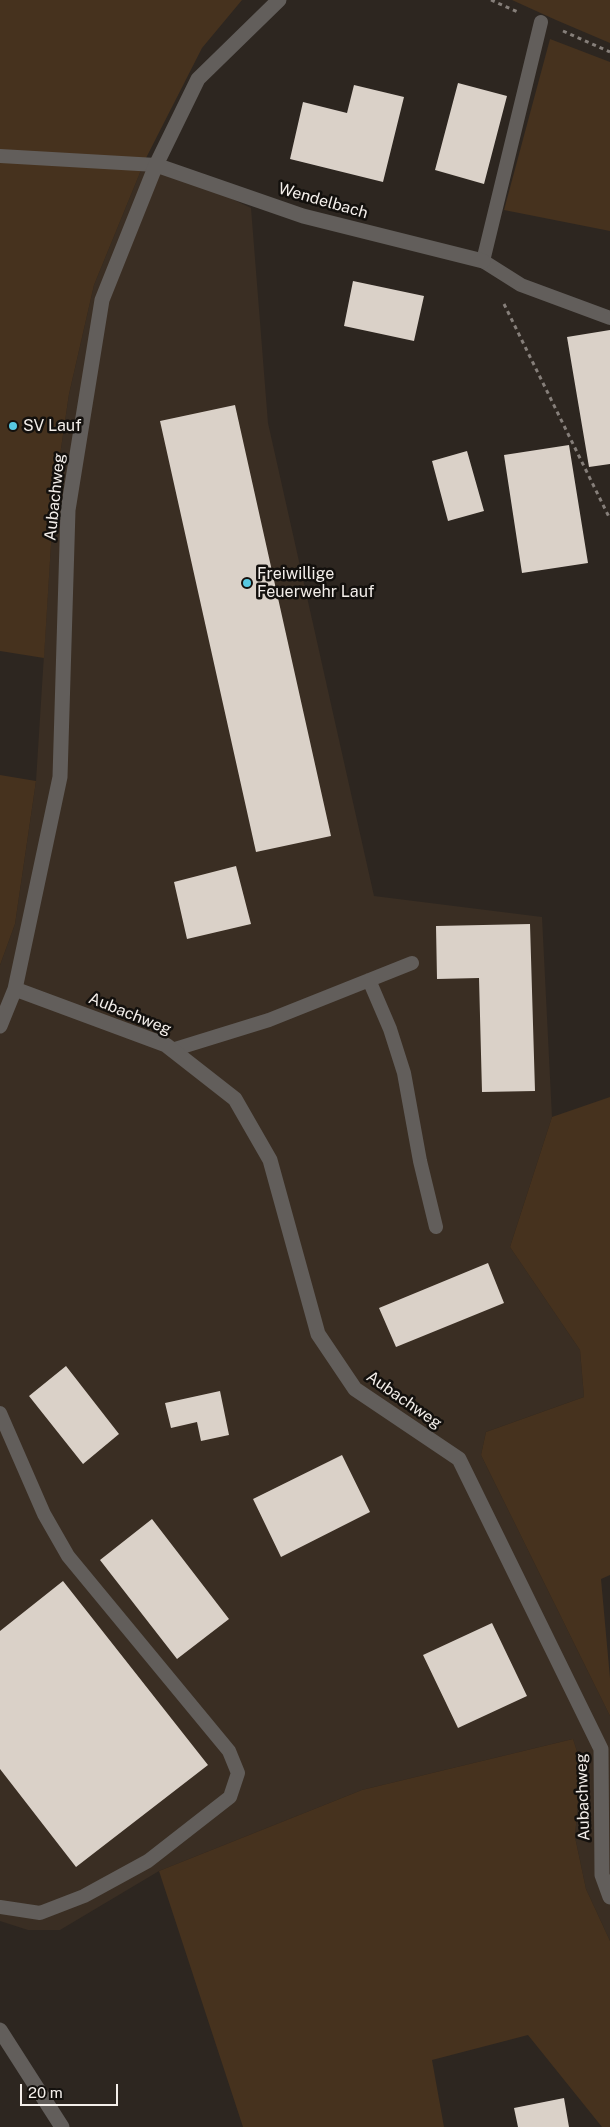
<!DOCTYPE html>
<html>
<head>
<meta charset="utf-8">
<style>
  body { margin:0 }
  #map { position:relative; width:610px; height:2127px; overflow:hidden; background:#2d2620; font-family:"Public Sans",sans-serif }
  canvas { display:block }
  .scale { position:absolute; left:20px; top:2084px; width:98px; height:22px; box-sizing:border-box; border:2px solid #f3eeea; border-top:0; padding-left:6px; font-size:15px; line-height:18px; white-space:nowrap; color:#f3eeea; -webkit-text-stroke:4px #13100d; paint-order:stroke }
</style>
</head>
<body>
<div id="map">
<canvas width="610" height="2127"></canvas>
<div class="scale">20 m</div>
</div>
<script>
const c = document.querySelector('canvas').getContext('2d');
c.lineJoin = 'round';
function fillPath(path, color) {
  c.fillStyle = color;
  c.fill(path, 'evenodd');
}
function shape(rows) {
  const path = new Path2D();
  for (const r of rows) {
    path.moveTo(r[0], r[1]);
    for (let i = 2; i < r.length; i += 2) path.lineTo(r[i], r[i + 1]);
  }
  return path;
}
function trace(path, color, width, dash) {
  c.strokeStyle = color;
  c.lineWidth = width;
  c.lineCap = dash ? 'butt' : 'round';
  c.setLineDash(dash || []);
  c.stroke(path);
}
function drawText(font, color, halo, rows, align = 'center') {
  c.font = font + ' "Public Sans",sans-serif';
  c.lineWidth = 5;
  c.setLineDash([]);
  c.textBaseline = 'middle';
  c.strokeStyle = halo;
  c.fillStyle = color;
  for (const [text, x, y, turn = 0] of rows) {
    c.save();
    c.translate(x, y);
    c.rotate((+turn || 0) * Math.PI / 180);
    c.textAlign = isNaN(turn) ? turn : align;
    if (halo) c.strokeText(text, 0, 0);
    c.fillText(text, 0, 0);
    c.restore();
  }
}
fillPath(shape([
  [146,158,251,208,268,423,374,896,542,917,552,1117,510,1247,580,1350,584,1397,486,1432,481,1455,610,1716,610,1941,586,1889,575,1837,581,1764,573,1739,362,1790,159,1871,60,1930,28,1930,0,1921,0,965,15,924,36,781,54,496,69,394,94,285]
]), '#3a2e23');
fillPath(shape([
  [0,0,242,0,202,48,146,158,94,285,69,394,54,496,44,658,0,651],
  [512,0,610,0,610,43,556,20],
  [550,39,610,62,610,231,504,210],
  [0,775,36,781,15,924,0,965],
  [610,1097,610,1575,601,1579,610,1678,610,1716,481,1455,486,1432,584,1397,580,1350,510,1247,552,1117],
  [573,1739,581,1764,575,1837,586,1889,610,1941,610,2127,602,2127,528,2035,432,2060,444,2127,243,2127,159,1871,362,1790]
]), '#46321e');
fillPath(shape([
  [458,83,507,96,484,184,435,170],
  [354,85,404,97,383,182,290,159,303,102,347,113],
  [353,281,424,296,414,341,344,326],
  [610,330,610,464,589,467,567,337],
  [235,405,331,836,256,852,160,421],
  [569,445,588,563,522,573,504,455],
  [467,451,484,511,448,521,432,461],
  [236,866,251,924,187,939,174,882],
  [530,924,535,1091,482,1092,479,978,437,979,436,926],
  [488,1263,504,1303,396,1347,379,1308],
  [66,1366,119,1434,83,1464,29,1396],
  [220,1391,229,1435,201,1441,197,1422,171,1428,165,1403],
  [342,1455,370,1512,281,1557,253,1499],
  [152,1519,229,1619,177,1659,100,1560],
  [63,1581,208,1765,76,1867,0,1769,0,1631],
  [492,1623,527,1696,458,1728,423,1655],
  [564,2098,569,2127,518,2127,514,2108]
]), '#dad1c8');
trace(shape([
  [491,0,520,13],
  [563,31,610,52],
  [504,304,610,519]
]), '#867f7a', 3, [4, 4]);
trace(shape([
  [541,22,483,261,521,285,610,318],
  [0,156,156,165],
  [369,980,390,1029,404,1073,420,1161,436,1227],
  [172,1050,269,1020,412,963],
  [0,1413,44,1514,68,1556,229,1751,238,1773,230,1797,148,1861,84,1896,40,1913,0,1907]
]), '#625e5b', 14);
trace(shape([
  [156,165,303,216,483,261],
  [15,989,166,1045,235,1099,270,1160,318,1334,355,1389,459,1459,601,1749,602,1875,610,1897],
  [0,1026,15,989,60,777,68,510,102,300,156,165,198,79,279,0],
  [0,2030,62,2127]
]), '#625e5b', 15);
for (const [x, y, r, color] of [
  [13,426,5,"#57c9e2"],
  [247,583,5,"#57c9e2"]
]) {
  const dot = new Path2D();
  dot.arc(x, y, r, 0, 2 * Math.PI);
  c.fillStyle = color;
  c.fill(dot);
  trace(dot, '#13100d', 2);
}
drawText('16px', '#f3eeea', '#13100d', [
  ["Wendelbach",323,201,16],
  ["Aubachweg",55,497,-84],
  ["Aubachweg",130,1014,22],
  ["Aubachweg",404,1400,35],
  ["Aubachweg",583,1797,-92]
]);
drawText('16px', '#f3eeea', '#13100d', [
  ["SV Lauf",23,426],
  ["Freiwillige",257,574],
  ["Feuerwehr Lauf",257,592]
], 'left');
</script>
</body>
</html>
